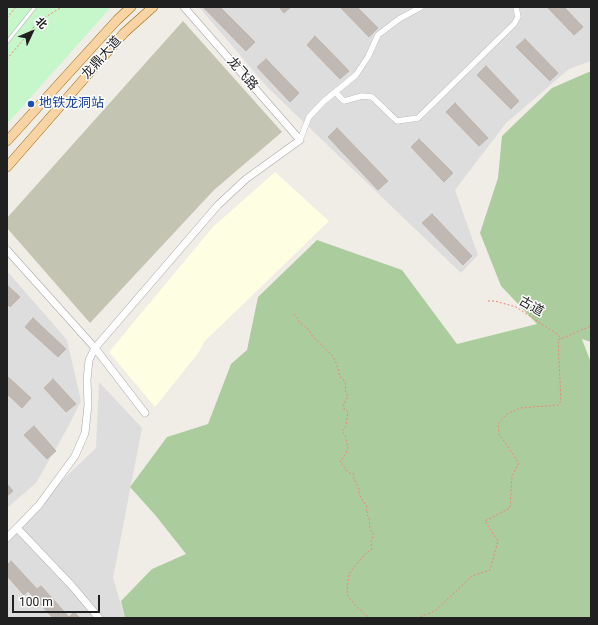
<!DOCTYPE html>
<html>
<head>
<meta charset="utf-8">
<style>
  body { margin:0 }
  #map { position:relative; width:598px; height:625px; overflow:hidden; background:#f0ede7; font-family:Roboto,"Noto Sans SC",sans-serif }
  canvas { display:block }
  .frame { position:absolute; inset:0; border:8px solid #202020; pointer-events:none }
  .north { position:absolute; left:12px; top:12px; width:40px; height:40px; -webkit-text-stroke:3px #fff; paint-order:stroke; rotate:46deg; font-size:11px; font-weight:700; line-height:16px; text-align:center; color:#202020 }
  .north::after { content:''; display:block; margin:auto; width:14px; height:18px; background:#202020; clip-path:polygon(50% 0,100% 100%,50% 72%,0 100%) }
  .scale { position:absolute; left:12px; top:595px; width:88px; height:18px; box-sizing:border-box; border:2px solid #202020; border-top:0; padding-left:5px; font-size:12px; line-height:14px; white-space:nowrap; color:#202020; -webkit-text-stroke:3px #fff; paint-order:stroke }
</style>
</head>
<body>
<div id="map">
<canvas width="598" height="625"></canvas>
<div class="frame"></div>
<div class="north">北</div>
<div class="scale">100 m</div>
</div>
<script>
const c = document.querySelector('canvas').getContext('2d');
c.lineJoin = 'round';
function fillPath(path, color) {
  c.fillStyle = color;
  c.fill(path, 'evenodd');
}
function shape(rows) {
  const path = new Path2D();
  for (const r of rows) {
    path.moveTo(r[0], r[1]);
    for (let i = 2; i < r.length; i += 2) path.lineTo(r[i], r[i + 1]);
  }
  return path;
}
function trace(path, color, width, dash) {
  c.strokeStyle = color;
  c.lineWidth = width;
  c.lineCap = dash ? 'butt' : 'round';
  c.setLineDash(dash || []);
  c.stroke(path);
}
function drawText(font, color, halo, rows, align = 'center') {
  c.font = font + ' Roboto,"Noto Sans SC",sans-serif';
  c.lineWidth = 3;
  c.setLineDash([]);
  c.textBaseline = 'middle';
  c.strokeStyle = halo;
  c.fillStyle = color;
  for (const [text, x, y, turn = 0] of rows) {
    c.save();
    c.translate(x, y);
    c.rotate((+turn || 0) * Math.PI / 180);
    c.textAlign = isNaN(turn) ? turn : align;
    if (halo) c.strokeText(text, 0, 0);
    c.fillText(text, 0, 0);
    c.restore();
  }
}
fillPath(shape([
  [199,7,591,7,591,61,569,69,506,123,455,190,478,255,461,273,268,88],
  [7,271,67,340,81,401,68,427,36,483,7,508],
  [99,382,142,428,113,578,125,618,7,618,7,533,96,448]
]), '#dedddd');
fillPath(shape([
  [275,172,329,221,204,342,199,352,155,407,109,352,213,227]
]), '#fdfee2');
fillPath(shape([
  [183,21,282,132,214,190,90,323,7,228,7,218]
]), '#c4c4b2');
fillPath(shape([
  [591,71,591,342,582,339,591,363,591,618,125,618,121,601,152,569,186,554,156,516,130,487,167,437,208,424,231,364,247,350,258,297,317,240,402,270,457,344,537,324,501,286,480,233,498,178,502,136,552,88]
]), '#abcd9d');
fillPath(shape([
  [7,7,111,7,7,124]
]), '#c6f7cb');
const building = shape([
  [203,7,220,7,255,42,246,51,203,7],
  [279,7,291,7,284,13,279,7],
  [340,7,357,7,378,28,369,37,340,7],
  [547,7,564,7,583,27,574,35,547,7],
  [315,36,349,71,340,79,307,45,315,36],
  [525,39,558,73,550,81,516,47,525,39],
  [266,59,299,93,290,102,257,67,266,59],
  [486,66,519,101,511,109,477,75,486,66],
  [455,103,488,138,479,146,446,112,455,103],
  [337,128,388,181,378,190,328,137,337,128],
  [419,139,453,173,444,182,411,147,419,139],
  [432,214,472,256,463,265,422,223,432,214],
  [7,285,20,297,10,307,7,304,7,285],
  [33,318,66,349,58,357,25,327,33,318],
  [7,376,31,398,22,408,7,394,7,376],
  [53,379,76,404,66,412,44,388,53,379],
  [34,426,56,451,47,459,24,435,34,426],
  [7,484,13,491,7,496,7,484],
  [11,561,37,589,41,586,69,617,74,612,80,618,53,618,28,591,24,595,7,576,7,565,11,561]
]);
fillPath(building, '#c0b9b3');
trace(building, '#c1b4aa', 1);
const service = shape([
  [7,42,35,7]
]);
const minor = shape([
  [335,92,344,101,362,96,372,97,397,121,418,118,514,24,518,17,516,7],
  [300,140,309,117,323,102,356,75,368,57,378,35,399,19,421,7]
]);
const tertiary = shape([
  [7,250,95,348,89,360,87,380,88,405,85,433,75,456,39,505,7,538],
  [145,413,95,348,218,205,246,179,300,140,184,7],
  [17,528,73,587,99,618]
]);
const primary = shape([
  [7,141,117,20,131,7],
  [7,167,124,33,153,7]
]);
trace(service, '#a7a7a7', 4);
trace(minor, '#a7a7a7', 6);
trace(tertiary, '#a7a7a7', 8);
trace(primary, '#956707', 10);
trace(shape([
  [7,18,16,7],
  [7,59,39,21,62,7],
  [488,301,495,301,516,307,557,334,562,339],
  [294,314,297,317,299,322,309,330,313,337,332,355,337,365,340,377,344,380,346,385,345,390,348,396,343,405,344,409,348,412,346,426,342,432,345,435,348,448,346,454,340,461,342,462,342,465,349,473,354,474,354,479,359,489,359,494,367,507,366,511,368,511,367,515,369,517,370,529,374,535,371,541,372,549,365,554,349,574,347,591,347,595,356,606,369,618],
  [417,618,435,611,472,576,490,570,498,541,485,521,510,508,512,476,519,463,499,434,498,424,507,414,520,408,558,405,561,401,558,340,591,326]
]), '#f48274', 1, [2, 2]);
trace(service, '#fff', 3);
trace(minor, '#fff', 5.5);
trace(tertiary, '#fff', 7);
trace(primary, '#f8d4a4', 9);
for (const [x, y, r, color] of [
  [31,104,4,"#1a4fb4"]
]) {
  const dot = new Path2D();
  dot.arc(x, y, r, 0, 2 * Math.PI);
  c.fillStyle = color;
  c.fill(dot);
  trace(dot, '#fff', 1.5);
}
drawText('13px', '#202020', '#fff', [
  ["龙鼎大道",102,58,-48],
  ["龙飞路",242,74,49],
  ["古道",531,307,30]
]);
drawText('13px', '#164399', '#fff', [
  ["地铁龙洞站",39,104]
], 'left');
</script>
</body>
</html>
